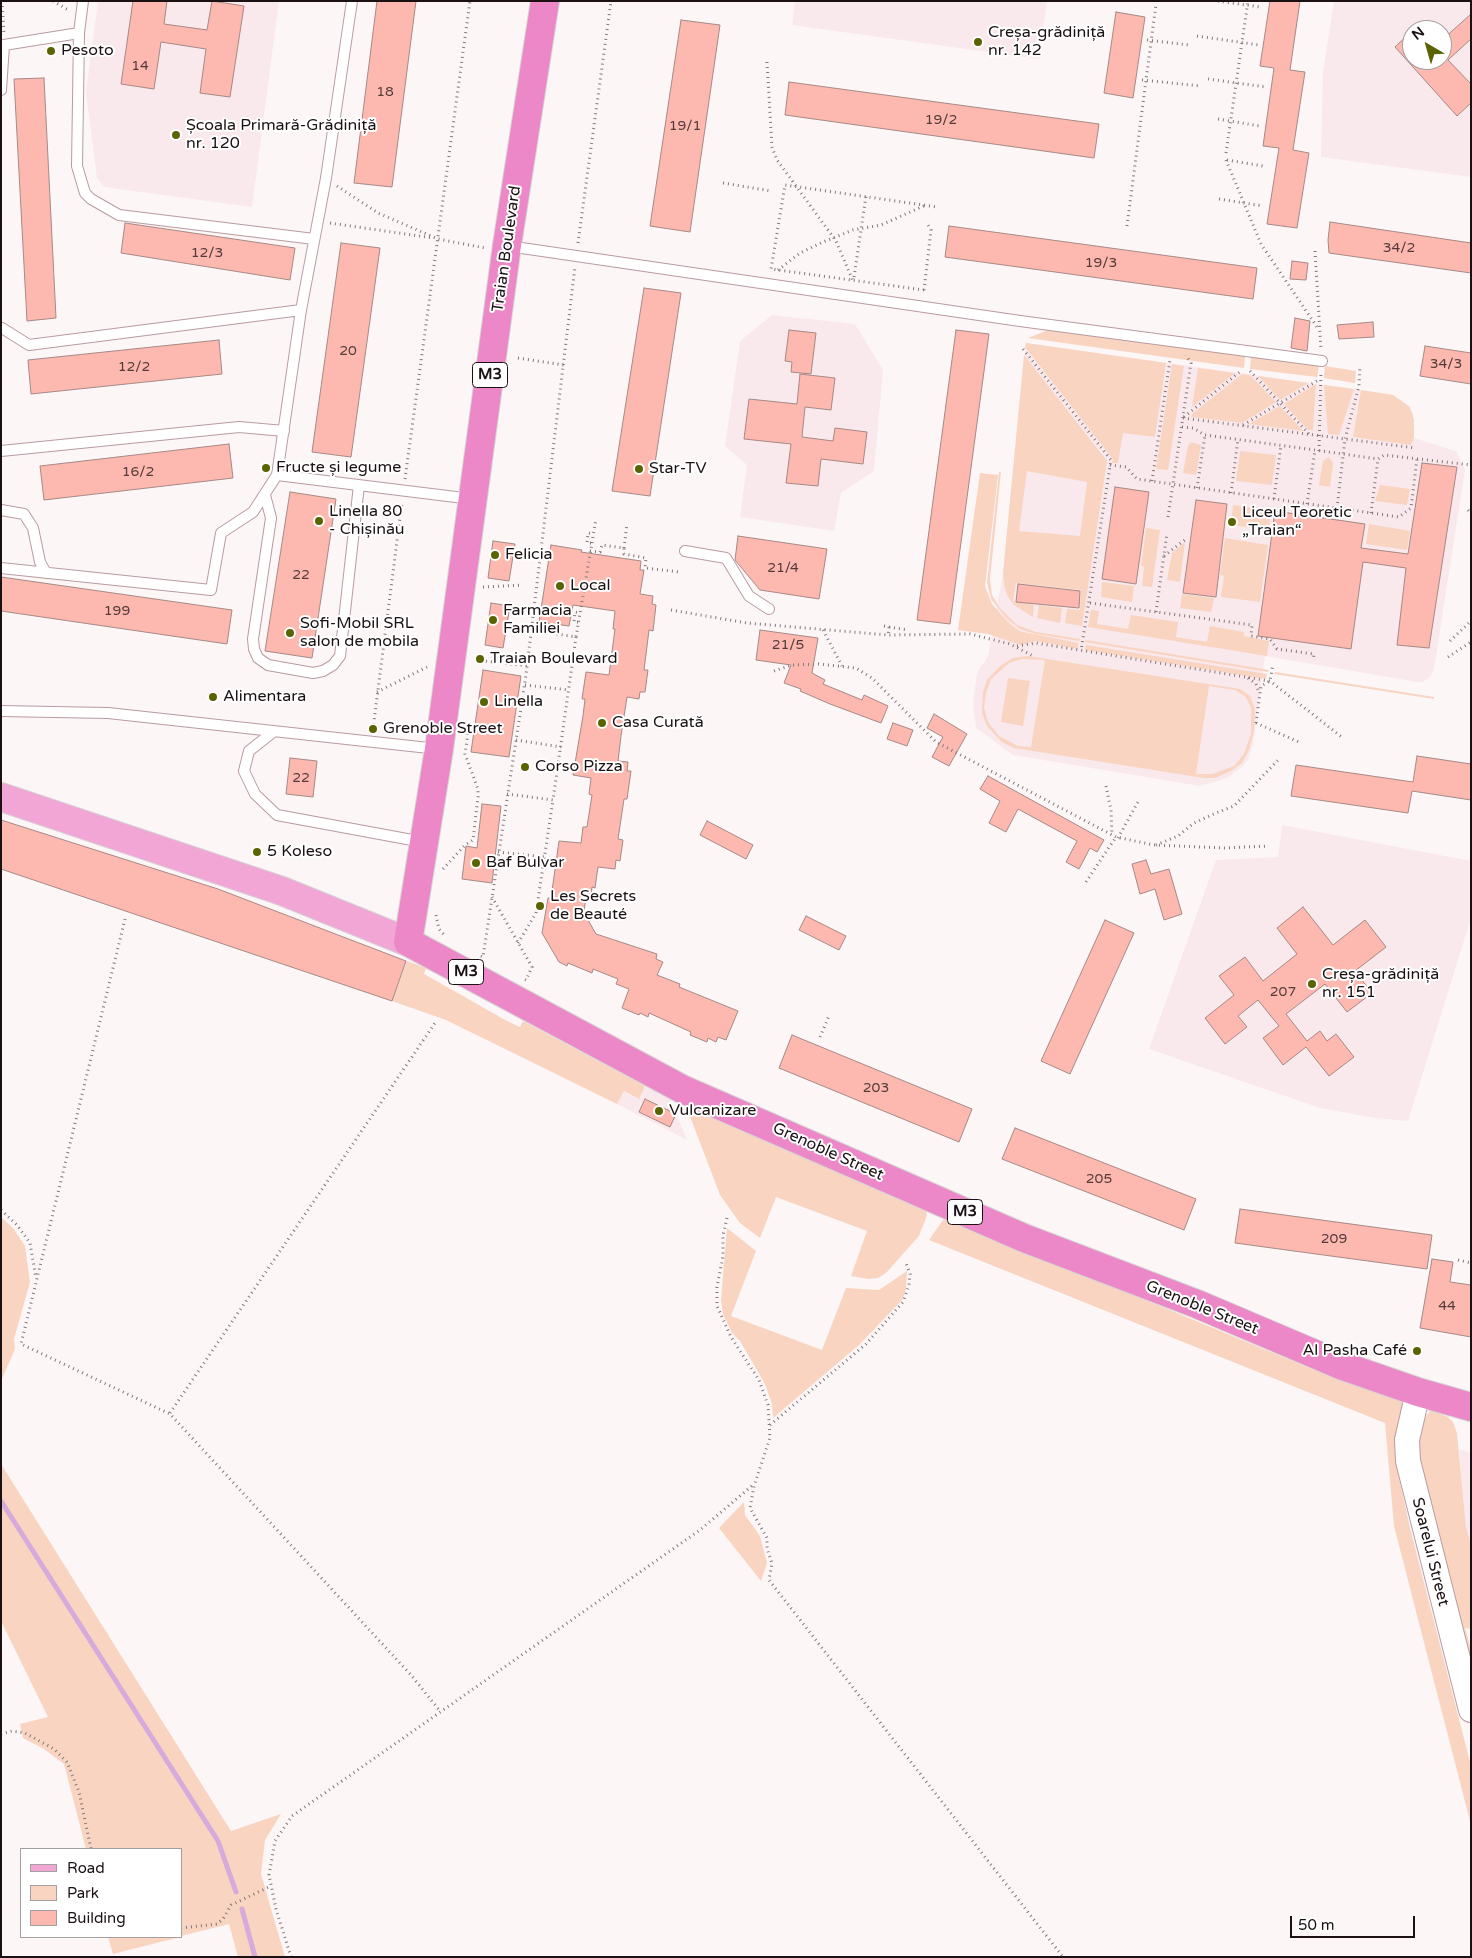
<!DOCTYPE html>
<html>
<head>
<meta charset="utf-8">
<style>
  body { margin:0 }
  #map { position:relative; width:1472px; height:1958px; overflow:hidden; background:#fcf6f7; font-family:"Varela Round",sans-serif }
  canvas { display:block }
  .frame { position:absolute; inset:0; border:2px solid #1b1113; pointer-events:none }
  .legend { position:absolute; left:20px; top:1848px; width:162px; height:90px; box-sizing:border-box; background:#fff; border:1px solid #a4a0a1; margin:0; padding:6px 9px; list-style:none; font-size:15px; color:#1b1113 }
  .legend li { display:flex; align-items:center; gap:10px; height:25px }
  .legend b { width:25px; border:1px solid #a4a0a1 }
  .north { position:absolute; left:1402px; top:20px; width:50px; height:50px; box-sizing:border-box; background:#fff; border:1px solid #a4a0a1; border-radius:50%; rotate:322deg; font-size:14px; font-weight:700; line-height:20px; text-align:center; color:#1b1113 }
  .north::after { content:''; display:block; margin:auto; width:18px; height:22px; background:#5b6300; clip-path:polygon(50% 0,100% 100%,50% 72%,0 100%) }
  .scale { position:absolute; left:1290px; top:1916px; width:125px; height:22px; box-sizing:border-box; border:2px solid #1b1113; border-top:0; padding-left:6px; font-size:15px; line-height:18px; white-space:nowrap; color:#1b1113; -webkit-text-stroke:4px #fff; paint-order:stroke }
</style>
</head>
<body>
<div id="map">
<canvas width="1472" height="1958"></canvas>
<div class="frame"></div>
<ul class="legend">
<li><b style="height:6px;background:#f1a6d6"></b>Road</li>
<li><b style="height:14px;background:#f8d4c1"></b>Park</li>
<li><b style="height:14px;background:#fdb8af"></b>Building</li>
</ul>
<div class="north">N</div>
<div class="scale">50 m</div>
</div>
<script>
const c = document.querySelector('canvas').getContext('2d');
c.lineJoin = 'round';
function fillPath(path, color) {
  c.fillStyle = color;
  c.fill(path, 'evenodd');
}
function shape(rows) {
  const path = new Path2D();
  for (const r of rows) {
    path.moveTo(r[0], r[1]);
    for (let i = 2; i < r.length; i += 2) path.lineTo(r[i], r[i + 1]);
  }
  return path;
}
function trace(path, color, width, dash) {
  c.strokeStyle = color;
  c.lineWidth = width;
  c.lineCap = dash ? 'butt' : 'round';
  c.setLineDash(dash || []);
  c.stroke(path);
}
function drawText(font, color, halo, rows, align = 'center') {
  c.font = font + ' "Varela Round",sans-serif';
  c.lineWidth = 4;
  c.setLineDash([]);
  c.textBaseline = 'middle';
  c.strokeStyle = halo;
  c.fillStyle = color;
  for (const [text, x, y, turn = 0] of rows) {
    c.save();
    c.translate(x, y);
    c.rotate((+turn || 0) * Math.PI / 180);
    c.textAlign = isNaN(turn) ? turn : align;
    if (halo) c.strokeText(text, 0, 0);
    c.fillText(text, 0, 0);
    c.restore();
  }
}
fillPath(shape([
  [98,1,279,1,252,207,104,187,97,178,86,92],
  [795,1,1047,1,1039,59,792,25],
  [1334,1,1471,1,1471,177,1321,157,1323,72],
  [1412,30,1442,30,1442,60,1412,60],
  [772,315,855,324,883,370,874,471,841,493,834,531,740,517,747,465,725,446,740,341],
  [1026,343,1389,394,1406,404,1413,414,1414,438,1456,451,1465,470,1434,669,1430,677,1423,682,1417,682,1265,656,1253,744,1248,760,1242,767,1227,778,1200,786,1013,755,976,728,973,703,977,673,988,656,1003,573],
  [1282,825,1471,861,1471,918,1408,1121,1375,1118,1320,1108,1149,1049,1216,860,1278,857],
  [645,1086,670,1099,687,1140,617,1104,623,1091,638,1099],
  [1459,1449,1471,1453,1471,1544,1466,1527]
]), '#fae9ec');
fillPath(shape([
  [1051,329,1245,356,1244,368,1028,338],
  [1026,343,1166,363,1155,437,1123,433,1118,463,1112,463,1113,459,1025,347],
  [1024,355,1107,461,1082,626,1065,623,1067,609,1080,610,1081,590,1016,583,1013,601,1034,605,1033,617,1014,605,1007,595,1004,585,1003,573],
  [1027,471,1087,482,1080,536,1019,531],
  [1251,356,1319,366,1317,377,1250,369],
  [1172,364,1184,366,1168,470,1156,469],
  [1325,366,1356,371,1355,383,1324,378],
  [1198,368,1235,373,1192,407],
  [1242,374,1250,375,1276,402,1242,423,1191,417,1192,414],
  [1258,376,1308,383,1280,400],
  [1316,384,1313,430,1308,430,1284,404],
  [1324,385,1354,389,1339,435,1328,434],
  [1361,390,1393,395,1410,407,1414,420,1414,438,1411,445,1353,437],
  [1280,406,1303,431,1249,424],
  [1191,442,1201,445,1196,475,1183,473,1188,446],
  [1240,451,1276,455,1272,485,1236,481],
  [1329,457,1333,463,1330,487,1319,485,1323,461],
  [999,472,1001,472,990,579,992,595,1000,608,1017,625,1036,632,1080,639,1079,641,1036,634,1020,629,1006,618,991,599,987,583],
  [980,473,998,475,985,586,992,604,1007,621,1019,631,1078,643,1078,649,1036,641,1021,645,988,634,958,630],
  [1380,485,1410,489,1407,505,1375,501],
  [1233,505,1271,510,1269,530,1231,525],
  [1369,524,1410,531,1407,550,1366,544],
  [1146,528,1160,530,1152,587,1142,586,1144,566,1141,566],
  [1225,538,1268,545,1260,602,1221,597,1224,576,1220,575],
  [1185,542,1180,582,1167,580,1172,553],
  [1102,582,1134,586,1132,602,1101,597],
  [1182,594,1214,598,1211,612,1180,608],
  [1039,605,1062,608,1060,623,1037,618],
  [1091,610,1099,611,1097,624,1128,629,1131,615,1178,622,1176,637,1207,642,1210,626,1244,632,1244,636,1269,641,1267,656,1088,627],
  [1086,640,1269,670,1268,672,1085,642],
  [1086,645,1267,674,1266,679,1085,650],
  [1028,656,1240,689,1250,696,1255,709,1254,731,1249,750,1242,763,1231,771,1215,778,1204,778,1014,748,1002,742,987,726,982,713,983,692,987,680,1000,666,1013,658],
  [1022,659,1045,660,1031,747,1018,746,999,736,988,722,984,708,986,693,991,679,1009,663],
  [1209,686,1235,690,1246,697,1251,708,1251,734,1244,754,1234,766,1213,774,1196,774],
  [1275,672,1434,697,1434,699,1274,674],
  [1008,678,1030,681,1023,726,1001,722],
  [407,961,426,968,424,974,507,1021,520,1027,523,1021,645,1086,639,1099,624,1091,617,1104,446,1020,392,1001],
  [686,1106,924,1210,927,1213,926,1218,919,1236,886,1273,878,1278,869,1279,851,1276,867,1231,776,1197,760,1238,740,1223,720,1195],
  [1,1217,13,1228,25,1246,30,1282,14,1339,15,1349,1,1381],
  [945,1217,1317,1371,1404,1400,1396,1445,1396,1464,1410,1528,1471,1766,1471,1825,1394,1526,1385,1423,929,1240],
  [727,1228,756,1251,731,1316,822,1350,846,1288,879,1290,907,1271,906,1289,902,1300,859,1345,773,1418,772,1404,765,1384,740,1341,732,1333,723,1314,721,1300],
  [1431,1410,1448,1417,1453,1422,1457,1433,1466,1527,1471,1544,1471,1629,1465,1628,1471,1650,1471,1677,1417,1465,1419,1435,1426,1416],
  [1,1464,231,1831,281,1814,265,1840,261,1874,285,1957,238,1957,229,1924,181,1936,181,1849,86,1849,64,1764,44,1749,23,1738,20,1724,48,1717,1,1621],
  [744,1502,745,1515,760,1536,767,1563,761,1581,719,1528],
  [108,1937,180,1937,113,1954]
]), '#f8d4c1');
trace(shape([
  [1,1501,218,1841,236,1892],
  [242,1909,255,1957]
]), '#d6abdc', 5);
const building = shape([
  [133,1,167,1,164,24,207,30,212,1,244,6,230,97,200,93,206,49,161,42,154,89,121,84,133,1],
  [377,1,416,1,392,187,354,183,377,1],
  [1270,1,1300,1,1290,70,1305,72,1293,150,1309,153,1297,228,1267,224,1279,148,1263,146,1274,68,1260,66,1270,1],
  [1116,12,1145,17,1133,98,1104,93,1116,12],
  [1471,14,1471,39,1448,60,1471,84,1471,103,1457,116,1395,47,1412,31,1412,60,1442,60,1442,40,1471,14],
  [681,20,720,25,690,232,650,226,681,20],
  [44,78,56,318,27,321,14,79,44,78],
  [789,82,1099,124,1094,158,785,115,789,82],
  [1330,222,1471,243,1471,273,1329,253,1328,240,1330,222],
  [125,223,295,248,290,280,121,253,125,223],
  [949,226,1257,268,1253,299,945,257,949,226],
  [341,243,380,248,351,457,312,452,341,243],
  [1292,261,1308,263,1306,280,1290,279,1292,261],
  [644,288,681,293,650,496,612,491,644,288],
  [1295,318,1310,321,1307,351,1291,348,1295,318],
  [1373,322,1374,337,1339,339,1337,325,1373,322],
  [789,330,816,333,811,374,791,372,792,362,785,361,789,330],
  [956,330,989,334,950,624,917,620,956,330],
  [219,340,222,374,31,394,28,360,219,340],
  [1425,346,1471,353,1471,384,1420,376,1425,346],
  [800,374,835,378,831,410,805,407,802,437,833,441,835,428,867,432,863,464,821,459,818,486,786,483,791,444,744,439,749,399,797,404,800,374],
  [229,444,233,478,44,500,40,466,229,444],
  [1422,463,1457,467,1429,648,1397,645,1406,568,1363,562,1351,649,1258,636,1275,511,1365,524,1361,548,1408,554,1422,463],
  [1115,487,1149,492,1136,584,1102,579,1115,487],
  [290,492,336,499,312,658,265,651,290,492],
  [1196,500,1227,504,1216,597,1183,593,1196,500],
  [738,536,827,549,819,599,760,590,735,560,738,536],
  [493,541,515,544,509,581,488,578,493,541],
  [551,545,582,550,581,552,641,561,640,570,644,570,640,594,653,596,652,604,656,605,653,631,649,630,644,670,648,670,645,692,640,692,639,699,627,697,621,736,618,761,628,762,627,771,631,771,627,799,624,799,618,839,623,840,620,861,616,860,615,869,598,867,595,888,592,887,591,896,586,895,584,913,596,934,657,954,656,959,663,962,657,975,680,984,679,987,738,1011,726,1040,718,1037,716,1042,708,1038,707,1042,690,1035,691,1032,649,1013,648,1017,640,1013,639,1015,622,1008,629,989,616,984,618,979,593,969,592,973,568,963,567,966,559,962,542,933,548,898,551,898,559,841,581,843,583,827,587,827,592,795,589,794,591,778,573,775,583,716,585,699,582,699,586,672,609,675,615,629,613,629,615,611,573,605,569,626,539,622,551,545],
  [1,577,232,610,227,644,1,611,1,577],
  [1018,584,1080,591,1079,608,1016,602,1018,584],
  [491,603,510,606,503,648,485,645,491,603],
  [760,630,818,638,812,673,825,680,823,684,862,700,864,695,888,706,881,723,830,704,800,691,801,689,784,683,791,665,756,660,760,630],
  [483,670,521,676,509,757,471,752,483,670],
  [934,714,967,734,949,766,932,757,943,737,927,728,934,714],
  [893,723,913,730,907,746,887,739,893,723],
  [1417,756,1471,764,1471,800,1412,791,1408,813,1291,796,1296,765,1413,782,1417,756],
  [290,758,317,761,313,797,286,794,290,758],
  [988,776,1104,840,1097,852,1090,848,1079,869,1066,862,1077,841,1018,809,1006,832,989,823,1000,801,980,789,988,776],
  [482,804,501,806,492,883,462,879,466,846,477,848,482,804],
  [1,820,218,889,406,961,392,1001,1,869,1,820],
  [707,821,753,845,746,859,700,835,707,821],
  [1146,860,1151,874,1169,869,1182,914,1164,920,1155,889,1140,894,1132,864,1146,860],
  [1303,907,1333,945,1365,920,1386,947,1355,971,1372,993,1347,1012,1325,984,1286,1014,1307,1041,1320,1031,1327,1041,1336,1034,1354,1057,1329,1076,1306,1047,1283,1065,1263,1038,1279,1026,1258,1000,1238,1016,1247,1027,1225,1044,1205,1018,1234,995,1219,976,1245,957,1263,981,1297,954,1277,928,1303,907],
  [806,916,846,936,839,950,799,930,806,916],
  [1105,920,1134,933,1070,1074,1041,1061,1105,920],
  [792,1035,972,1109,959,1142,779,1068,792,1035],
  [645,1099,676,1114,670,1127,639,1112,645,1099],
  [1015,1128,1196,1199,1184,1230,1002,1159,1015,1128],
  [1240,1209,1432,1235,1427,1269,1235,1243,1240,1209],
  [1432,1259,1453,1262,1450,1282,1471,1285,1471,1337,1420,1328,1432,1259]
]);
fillPath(building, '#fdb8af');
trace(building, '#a68985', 1);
const service = shape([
  [83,1,79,33,77,166,85,193,91,199,119,215,314,239],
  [1,90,4,45,79,33],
  [508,246,1020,321,1322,361],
  [2,328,29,345,301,310],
  [1,451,239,427,284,431],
  [277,475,472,499],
  [265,495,271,518,253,639,254,649,258,658,268,665,313,673,323,671,333,665,340,656,359,485],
  [1,510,24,514,33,528,40,562,46,573],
  [685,551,726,558,749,596,769,609],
  [1,568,211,590,221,533,253,512,277,475,301,310,326,178,352,1],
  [1,711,108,713,438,749],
  [273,732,249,751,244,771,255,794,277,815,423,842]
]);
const tertiary = shape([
  [1418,1392,1407,1440,1408,1461,1471,1710]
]);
const primary = shape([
  [1,797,282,891,408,942]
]);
const trunk = shape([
  [545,1,507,245,439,749,408,942,682,1089,1024,1238,1197,1304,1343,1366,1418,1392,1471,1407]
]);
trace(service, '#b99ba1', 12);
trace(tertiary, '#b99ba1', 26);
trace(primary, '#d6d4d5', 30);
trace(trunk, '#d6d4d5', 30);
trace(shape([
  [2,1,4,34],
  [53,1,70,11],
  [1218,1,1260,7],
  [1197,36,1259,45],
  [1147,40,1189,45],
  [767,62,772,147,777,160,836,241,853,281],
  [1208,79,1266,87],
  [1142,80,1201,86],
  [1218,119,1260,126],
  [1226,153,1248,1],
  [1226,160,1261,244,1319,330],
  [1227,160,1263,166],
  [723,183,771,191],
  [337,186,378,213,438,239,485,248],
  [1219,199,1263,206],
  [330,223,433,238],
  [1127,226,1156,4],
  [578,243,611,1],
  [1315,251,1321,350],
  [778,270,800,253,823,242,853,230,881,225,926,205],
  [854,277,866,196],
  [924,290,771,269,785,185,937,207],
  [924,290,931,230,928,225],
  [1023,349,1111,460,1081,651],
  [518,358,564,365],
  [1250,371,1310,435],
  [1184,417,1242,370],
  [1183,418,1415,448],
  [1243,425,1317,381],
  [1182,427,1193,428,1205,435,1315,450,1378,459,1384,455,1471,465],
  [1319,451,1321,373],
  [1110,465,1126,467,1137,479,1399,517,1411,508,1417,459],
  [405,479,470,1],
  [1152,481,1170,360],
  [1197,488,1205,435],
  [1231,493,1238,439],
  [1470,494,1471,494],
  [1274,499,1281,445],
  [1307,504,1315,450],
  [1337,508,1345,439,1359,386,1360,367],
  [1468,510,1471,514],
  [1371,513,1378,459],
  [1168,517,1191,363,1186,355],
  [591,543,587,543,588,533,593,534],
  [624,548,627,524],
  [590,551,600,552,602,545,624,548,624,554,646,558,645,568,680,572],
  [1164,556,1186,539],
  [483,587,523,585],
  [1090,603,1252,625,1251,636,1270,639,1277,649,1314,654,1313,660],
  [671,610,747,623,888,635,970,634,1010,644,1033,656],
  [1156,612,1167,533],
  [578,622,574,622,575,612,580,613],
  [884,626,889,627,888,635],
  [889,627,908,630],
  [532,630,576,637,596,519],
  [823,630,842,666],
  [1450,641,1471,621],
  [1017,646,1036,643,1270,681,1343,738],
  [1448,657,1471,642],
  [476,660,527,666],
  [774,671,792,665,819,664,856,668,872,678,936,742,1116,837,1154,845,1225,848,1268,846],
  [1248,678,1256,684,1259,692],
  [525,685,569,690],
  [377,692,427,667],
  [1256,723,1261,686,1270,681,1273,664],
  [1256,723,1299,742],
  [373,729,402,502],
  [516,740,561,747],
  [1106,786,1111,810,1112,835],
  [507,794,553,800,576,637],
  [1118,838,1139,800],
  [1156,845,1178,836,1194,823,1216,813,1234,806,1280,758],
  [498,852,545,857],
  [443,869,465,845,473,840,478,797,478,789,465,754,468,733],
  [1086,882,1116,837],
  [492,897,532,967,526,980,524,979],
  [436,915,439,929,445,936],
  [125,919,21,1344,170,1414,411,1675,440,1711],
  [518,943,536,913,553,800],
  [481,956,483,957,526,675,575,267],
  [820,1037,829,1016],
  [1,1210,17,1225,30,1243,36,1278],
  [727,1218,723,1235,723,1256,717,1287,717,1306,731,1337,759,1380,768,1405,770,1438,754,1486,750,1508,767,1538,767,1549,772,1563,769,1580,1063,1957],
  [1458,1260,1471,1263],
  [170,1413,435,1023],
  [770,1425,866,1344,903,1302,909,1285,910,1274,906,1263],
  [1,1734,12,1731,25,1733,54,1749,67,1762,79,1792,91,1849],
  [181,1928,217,1924,223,1919,231,1905,271,1886],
  [291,1957,276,1909,269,1875,275,1841,292,1816,700,1530,754,1484]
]), '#81797b', 3, [1, 4]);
trace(service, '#fff', 10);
trace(tertiary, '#fff', 24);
trace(primary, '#f1a6d6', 28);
trace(trunk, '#ec88c8', 28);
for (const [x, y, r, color] of [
  [978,42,5,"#5b6300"],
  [51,51,5,"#5b6300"],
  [176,135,5,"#5b6300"],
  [266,468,5,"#5b6300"],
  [639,469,5,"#5b6300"],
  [319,521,5,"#5b6300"],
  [1232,522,5,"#5b6300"],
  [495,555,5,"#5b6300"],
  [560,586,5,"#5b6300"],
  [493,620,5,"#5b6300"],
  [290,633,5,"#5b6300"],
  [480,659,5,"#5b6300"],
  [213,697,5,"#5b6300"],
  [484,702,5,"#5b6300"],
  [602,723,5,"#5b6300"],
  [373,729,5,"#5b6300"],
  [525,767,5,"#5b6300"],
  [257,852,5,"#5b6300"],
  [476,863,5,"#5b6300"],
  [540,906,5,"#5b6300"],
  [1312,984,5,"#5b6300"],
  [659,1111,5,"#5b6300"],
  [1417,1351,5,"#5b6300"]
]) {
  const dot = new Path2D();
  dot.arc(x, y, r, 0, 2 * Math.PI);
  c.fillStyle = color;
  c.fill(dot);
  trace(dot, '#fff', 2);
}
drawText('14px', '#543b3a', null, [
  ["14",140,66],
  ["18",385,92],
  ["19/2",941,120],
  ["19/1",685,126],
  ["34/2",1399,248],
  ["12/3",207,253],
  ["19/3",1101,263],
  ["20",348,351],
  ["34/3",1446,364],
  ["12/2",134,367],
  ["16/2",138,472],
  ["21/4",783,568],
  ["22",301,575],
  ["199",117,611],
  ["21/5",788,645],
  ["22",301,778],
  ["207",1283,992],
  ["203",876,1088],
  ["205",1099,1179],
  ["209",1334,1239],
  ["44",1447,1306]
]);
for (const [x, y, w] of [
  [490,375,35],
  [466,972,35],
  [965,1212,35]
]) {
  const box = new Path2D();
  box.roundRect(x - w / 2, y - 12.5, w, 25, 4);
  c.fillStyle = '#fff';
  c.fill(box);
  trace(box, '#1b1113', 1);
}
drawText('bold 15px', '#1b1113', null, [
  ["M3",490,375],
  ["M3",466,972],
  ["M3",965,1212]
]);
drawText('16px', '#1b1113', '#fff', [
  ["Creșa-grădiniță",988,33],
  ["nr. 142",988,51],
  ["Pesoto",61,51],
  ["Școala Primară-Grădiniță",186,126],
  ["nr. 120",186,144],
  ["Fructe și legume",276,468],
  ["Star-TV",649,469],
  ["Linella 80",329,512],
  ["- Chișinău",329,530],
  ["Liceul Teoretic",1242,513],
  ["„Traian“",1242,531],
  ["Felicia",505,555],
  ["Local",570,586],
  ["Farmacia",503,611],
  ["Familiei",503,629],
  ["Sofi-Mobil SRL",300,624],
  ["salon de mobila",300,642],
  ["Traian Boulevard",490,659],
  ["Alimentara",223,697],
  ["Linella",494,702],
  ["Casa Curată",612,723],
  ["Grenoble Street",383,729],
  ["Corso Pizza",535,767],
  ["5 Koleso",267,852],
  ["Baf Bulvar",486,863],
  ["Les Secrets",550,897],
  ["de Beauté",550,915],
  ["Creșa-grădiniță",1322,975],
  ["nr. 151",1322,993],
  ["Vulcanizare",669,1111],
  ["Al Pasha Café",1407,1351,"right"]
], 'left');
drawText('16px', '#1b1113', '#fff', [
  ["Traian Boulevard",507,249,-82],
  ["Grenoble Street",828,1152,24],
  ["Grenoble Street",1202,1308,22],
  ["Soarelui Street",1430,1552,76]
]);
</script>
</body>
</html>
